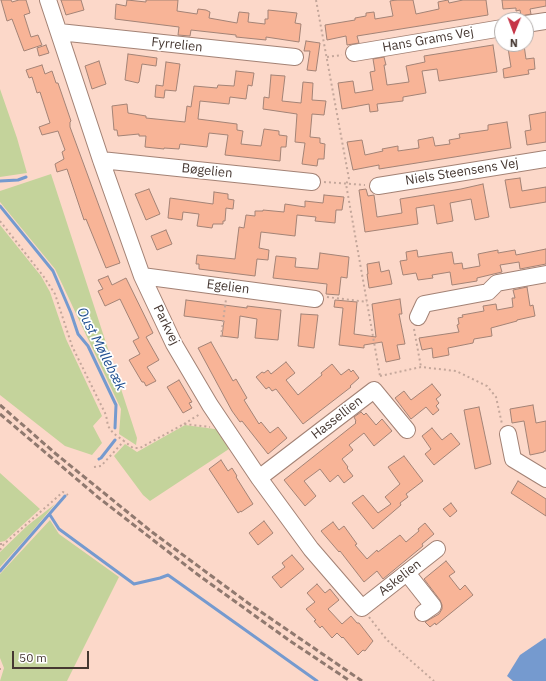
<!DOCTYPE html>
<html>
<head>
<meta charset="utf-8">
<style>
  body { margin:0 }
  #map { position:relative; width:546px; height:681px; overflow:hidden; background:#fcd8c9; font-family:"IBM Plex Sans",sans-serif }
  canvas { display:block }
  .north { position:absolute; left:494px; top:12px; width:40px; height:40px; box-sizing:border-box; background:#fff; border:1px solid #b5afad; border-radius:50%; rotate:181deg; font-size:11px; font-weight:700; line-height:16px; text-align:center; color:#463832 }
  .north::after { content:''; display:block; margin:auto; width:14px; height:18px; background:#c63547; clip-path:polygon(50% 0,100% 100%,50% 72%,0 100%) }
  .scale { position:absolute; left:12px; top:651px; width:77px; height:18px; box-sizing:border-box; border:2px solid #463832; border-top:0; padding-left:5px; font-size:12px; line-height:14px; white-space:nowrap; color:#463832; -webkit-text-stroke:3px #fff; paint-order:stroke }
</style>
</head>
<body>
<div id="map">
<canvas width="546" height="681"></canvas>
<div class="north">N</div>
<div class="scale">50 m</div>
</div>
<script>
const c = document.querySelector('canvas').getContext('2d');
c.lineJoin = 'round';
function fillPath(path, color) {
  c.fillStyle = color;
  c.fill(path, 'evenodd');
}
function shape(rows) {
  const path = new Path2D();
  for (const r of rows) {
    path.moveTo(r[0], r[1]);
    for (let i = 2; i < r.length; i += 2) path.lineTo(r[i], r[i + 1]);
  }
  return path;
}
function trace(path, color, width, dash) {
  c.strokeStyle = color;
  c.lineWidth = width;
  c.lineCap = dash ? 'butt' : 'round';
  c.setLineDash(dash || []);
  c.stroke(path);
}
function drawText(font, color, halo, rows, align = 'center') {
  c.font = font + ' "IBM Plex Sans",sans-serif';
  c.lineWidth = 3.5;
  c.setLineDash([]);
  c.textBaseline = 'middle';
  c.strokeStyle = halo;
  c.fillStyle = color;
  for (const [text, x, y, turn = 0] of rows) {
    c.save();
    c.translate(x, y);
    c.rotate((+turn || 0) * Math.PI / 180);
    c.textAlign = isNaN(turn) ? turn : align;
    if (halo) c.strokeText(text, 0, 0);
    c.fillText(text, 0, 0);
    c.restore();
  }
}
fillPath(shape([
  [0,89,17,138,27,173,0,177],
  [51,174,137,438,136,445,119,434,121,409,55,269,0,202,0,191],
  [0,225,41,276,50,292,66,339,102,416,93,426,102,443,92,455,65,446,0,395],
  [185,425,222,430,232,447,150,501,143,495,114,456,125,444,137,452],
  [0,473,40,509,5,541,0,542],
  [55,504,29,535,0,567,0,552,27,526],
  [50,520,59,534,119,577,67,681,0,681,4,668,0,658,0,574]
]), '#c4d39b');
fillPath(shape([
  [545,638,546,639,546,681,513,681,507,676,520,655]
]), '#759acf');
trace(shape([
  [0,181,18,180,26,177],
  [0,206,53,271,71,313,78,334,88,346,116,405,115,428],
  [99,459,101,458,115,440],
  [50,515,59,529,134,584,160,578,168,575,317,681],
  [0,571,65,496]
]), '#759acf', 3);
const building = shape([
  [1,0,11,0,12,2,19,0,26,0,30,13,24,15,31,37,38,35,42,45,24,51,12,19,7,21,1,0],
  [61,0,81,0,84,10,66,15,61,0],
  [127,0,146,2,146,0,178,0,177,11,197,14,198,9,206,10,210,12,209,18,237,23,239,12,249,13,248,22,265,24,265,19,268,19,268,10,297,13,295,23,301,24,299,42,266,37,266,40,236,37,236,35,191,30,190,36,178,35,179,27,115,19,116,4,126,6,127,0],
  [396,0,413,0,416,14,439,9,438,2,448,0,449,3,463,0,486,0,488,15,357,36,359,43,347,45,346,36,327,40,325,25,355,20,355,18,366,16,366,13,374,12,375,19,393,16,390,1,396,0],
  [502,0,546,0,546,6,530,9,531,14,521,16,520,10,516,11,516,8,503,9,502,0],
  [306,41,320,43,316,71,307,70,310,51,304,51,306,41],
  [46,45,49,53,39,56,37,48,46,45],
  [493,45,497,72,439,81,437,69,422,71,426,93,403,97,403,101,377,104,378,111,370,112,369,104,342,109,338,83,353,81,355,93,373,90,370,72,375,71,373,59,384,57,386,65,384,65,387,85,409,82,406,66,425,62,424,56,493,45],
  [524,45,526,59,534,58,535,69,528,70,529,74,504,78,503,69,511,67,508,48,524,45],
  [128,54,157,58,156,66,142,64,139,82,138,83,125,80,128,54],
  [99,61,106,84,92,89,85,66,99,61],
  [166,62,180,64,176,91,165,90,164,98,155,97,156,85,163,86,166,62],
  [42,65,45,74,52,71,56,83,58,83,71,121,70,122,70,127,120,263,106,268,86,219,84,220,67,169,57,172,55,164,64,159,62,152,65,150,58,131,42,135,39,127,50,123,40,92,37,93,32,77,29,78,26,70,42,65],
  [236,71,254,73,252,86,248,85,246,99,230,97,229,104,200,101,198,119,237,124,237,130,243,131,241,144,261,146,264,129,279,131,279,135,287,136,286,147,281,147,280,161,225,155,228,135,209,133,207,147,180,144,179,149,164,148,164,149,145,147,146,136,139,136,139,134,118,136,117,130,114,130,112,106,127,104,128,113,146,116,146,118,185,122,187,106,191,107,194,86,217,88,218,85,234,86,236,71],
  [271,75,285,76,282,101,301,103,303,82,313,83,312,100,326,101,324,115,312,114,310,137,320,138,320,143,325,144,324,159,318,159,317,166,302,164,305,143,295,142,297,114,263,109,264,97,269,98,271,75],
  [546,112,546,142,527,145,525,131,531,130,529,115,546,112],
  [507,122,511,148,379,169,379,165,353,170,347,142,362,140,365,155,383,151,382,149,398,146,398,151,419,148,418,140,433,137,435,146,450,144,449,140,460,138,459,134,488,130,488,125,507,122],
  [520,178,522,191,546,187,546,202,510,208,505,180,520,178],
  [483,184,489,217,475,220,471,199,450,203,453,221,437,224,434,205,416,208,418,224,365,232,359,190,366,189,368,196,374,195,377,217,402,213,400,199,461,189,483,184],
  [149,189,160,214,146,220,135,194,149,189],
  [214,192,228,194,228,199,234,200,233,209,226,208,225,221,223,221,223,224,213,224,212,228,197,226,199,214,183,212,182,220,168,218,170,198,213,204,214,192],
  [324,195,344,197,342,210,336,210,335,223,315,221,316,217,297,215,295,236,261,232,259,248,269,250,268,260,257,259,255,276,199,269,199,264,196,264,197,255,235,259,239,227,244,228,246,215,255,216,255,211,263,211,263,210,284,212,285,204,305,207,305,201,323,203,324,195],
  [166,230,172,244,157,250,151,236,166,230],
  [546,249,546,264,520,269,519,262,500,265,502,272,477,278,477,281,452,285,450,272,432,275,433,278,418,280,416,273,403,275,400,261,407,260,406,252,417,250,418,257,452,252,454,264,462,263,463,269,480,266,478,254,498,250,498,253,515,250,516,255,546,249],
  [320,253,349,257,347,278,341,277,339,295,326,294,327,284,273,278,276,256,296,258,295,267,318,269,320,253],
  [379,262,381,272,389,270,392,284,369,288,367,274,368,274,367,264,379,262],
  [108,276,112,285,126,278,153,333,146,337,159,360,147,367,156,381,146,386,144,382,142,382,129,360,140,354,133,341,139,338,120,299,105,306,98,291,103,289,98,280,108,276],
  [527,287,530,306,533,305,535,316,517,320,517,321,491,328,492,336,474,339,473,343,448,348,449,355,433,358,432,348,422,350,419,338,459,332,457,325,459,324,458,318,463,317,462,315,484,311,483,306,496,304,497,310,513,307,512,298,515,298,513,290,527,287],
  [400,299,402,314,399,314,405,344,397,345,400,359,386,362,382,342,364,345,364,348,339,345,343,308,334,307,335,300,357,302,354,334,376,337,372,304,400,299],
  [186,300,247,308,247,306,281,310,278,340,255,338,257,319,240,316,238,338,222,336,224,321,184,316,186,300],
  [301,314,318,315,314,348,298,346,301,314],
  [211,342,233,381,236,379,247,398,244,400,259,424,261,422,270,433,278,427,287,438,268,454,242,421,240,422,232,411,198,348,211,342],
  [286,362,295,373,286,380,298,395,322,375,321,373,332,364,341,375,349,369,351,372,353,370,359,378,350,386,351,387,303,424,276,389,272,391,269,387,266,389,256,377,262,372,264,373,268,370,271,374,286,362],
  [179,380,192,402,189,403,192,408,183,413,167,387,179,380],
  [432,384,441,395,436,399,439,403,436,406,439,410,433,415,426,407,411,419,395,398,404,391,411,400,432,384],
  [533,405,536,423,546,421,546,451,544,451,544,452,530,455,524,421,512,423,510,409,533,405],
  [479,407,491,464,475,469,464,410,479,407],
  [361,412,364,415,366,413,376,425,382,419,392,431,374,446,364,433,349,445,353,450,342,459,348,467,347,468,353,476,344,483,338,475,330,482,320,469,304,481,316,496,305,506,284,480,356,423,355,422,356,421,354,417,361,412],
  [432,428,442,440,451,433,460,444,434,465,425,454,431,449,422,436,432,428],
  [404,456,423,481,406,494,408,497,400,503,401,505,373,529,352,503,363,495,378,513,391,504,385,497,400,484,388,467,404,456],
  [221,460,228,471,232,468,237,476,236,477,253,504,241,512,241,511,238,513,209,469,221,460],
  [518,481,546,499,546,516,511,493,518,481],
  [451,503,457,511,450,517,443,509,451,503],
  [264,521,273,533,258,545,249,533,264,521],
  [333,522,339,530,344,526,357,544,355,545,367,559,377,550,378,552,400,535,406,542,419,531,418,529,425,523,434,534,422,544,423,546,383,579,377,571,364,582,340,551,339,552,321,531,333,522],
  [292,555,304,569,281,588,272,577,285,567,282,563,292,555],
  [446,561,455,572,449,576,460,590,465,585,473,595,436,625,435,623,430,627,425,622,439,614,442,609,442,605,440,600,424,579,446,561],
  [317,584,325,593,330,589,339,600,328,609,342,624,351,616,357,623,359,623,373,641,365,651,363,650,358,655,343,637,342,638,337,633,332,638,322,626,320,628,314,621,316,620,306,609,315,602,307,593,317,584]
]);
fillPath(building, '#f8b497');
trace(building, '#a38376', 1);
const minor = shape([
  [48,0,101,160,142,276,174,344,210,405,259,478,311,549,362,608,437,549],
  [526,24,546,21],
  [59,32,295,57],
  [354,53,502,28],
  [101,160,312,182],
  [378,186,546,159],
  [142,276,315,299],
  [418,317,424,304,488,292,497,283,546,274],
  [508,434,513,459,546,479],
  [259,478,374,390,407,430],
  [407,573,433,606,423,613]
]);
trace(minor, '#a38275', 18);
trace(shape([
  [316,0,349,179,346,184,380,376],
  [327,57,342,55],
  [324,182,365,185],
  [0,221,44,277,55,294,72,346,106,415,108,426,113,433,124,441],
  [327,297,367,302],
  [414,329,421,367],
  [221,337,226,299],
  [380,376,421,367,456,371,487,386,496,397,502,424],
  [184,424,200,414],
  [94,467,101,466,124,441,133,448,140,448,184,424,210,427],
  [0,544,4,544],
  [0,550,4,544,63,492,68,495],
  [369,617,387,640,434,681],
  [0,668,0,673]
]), '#c4a79b', 2, [2, 3]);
trace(minor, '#fff', 16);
trace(shape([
  [0,405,56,454,152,532,248,603,362,681],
  [0,414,99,498,197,574,290,641,350,681]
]), '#90796f', 3, [6, 3]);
drawText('13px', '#463832', '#fff', [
  ["Hans Grams Vej",428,40,-10],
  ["Fyrrelien",177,45,6],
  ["Bøgelien",207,171,6],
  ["Niels Steensens Vej",462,172,-9],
  ["Egelien",228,287,7],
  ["Parkvej",166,325,64],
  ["Hassellien",337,418,-38],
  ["Askelien",400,578,-38]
]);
drawText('italic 14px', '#204f90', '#fff', [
  ["Oust Møllebæk",101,349,63]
]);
</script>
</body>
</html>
